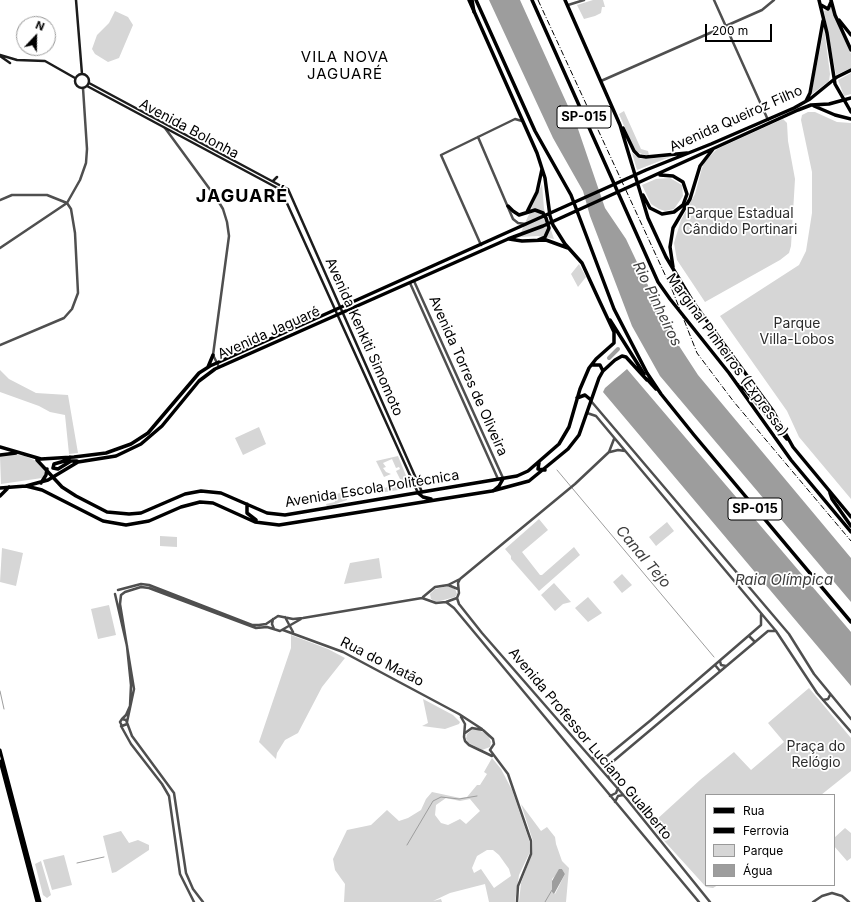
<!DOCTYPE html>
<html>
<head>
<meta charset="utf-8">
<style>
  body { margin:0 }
  #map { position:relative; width:851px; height:902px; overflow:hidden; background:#fff; font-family:Inter,sans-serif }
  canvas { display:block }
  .legend { position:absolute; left:705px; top:794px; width:130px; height:92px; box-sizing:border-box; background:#fff; border:1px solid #999; margin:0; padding:5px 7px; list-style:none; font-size:12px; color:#000 }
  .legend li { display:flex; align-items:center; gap:8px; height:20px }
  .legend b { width:20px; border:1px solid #999 }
  .north { position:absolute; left:16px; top:16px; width:40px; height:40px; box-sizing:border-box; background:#fff; border:1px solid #999; border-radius:50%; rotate:22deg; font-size:11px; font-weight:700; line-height:16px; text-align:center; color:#000 }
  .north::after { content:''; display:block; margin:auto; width:14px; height:18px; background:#000; clip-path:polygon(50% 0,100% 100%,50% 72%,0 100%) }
  .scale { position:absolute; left:705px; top:24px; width:67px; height:18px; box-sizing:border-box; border:2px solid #000; border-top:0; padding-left:5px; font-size:12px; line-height:14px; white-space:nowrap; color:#000; -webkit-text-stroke:3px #fff; paint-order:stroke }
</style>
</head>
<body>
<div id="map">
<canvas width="851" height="902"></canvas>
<ul class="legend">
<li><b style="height:5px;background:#000"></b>Rua</li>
<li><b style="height:5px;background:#000"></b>Ferrovia</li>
<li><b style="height:11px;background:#d6d6d6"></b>Parque</li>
<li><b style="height:11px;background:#9d9d9d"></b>Água</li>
</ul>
<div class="north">N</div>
<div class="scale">200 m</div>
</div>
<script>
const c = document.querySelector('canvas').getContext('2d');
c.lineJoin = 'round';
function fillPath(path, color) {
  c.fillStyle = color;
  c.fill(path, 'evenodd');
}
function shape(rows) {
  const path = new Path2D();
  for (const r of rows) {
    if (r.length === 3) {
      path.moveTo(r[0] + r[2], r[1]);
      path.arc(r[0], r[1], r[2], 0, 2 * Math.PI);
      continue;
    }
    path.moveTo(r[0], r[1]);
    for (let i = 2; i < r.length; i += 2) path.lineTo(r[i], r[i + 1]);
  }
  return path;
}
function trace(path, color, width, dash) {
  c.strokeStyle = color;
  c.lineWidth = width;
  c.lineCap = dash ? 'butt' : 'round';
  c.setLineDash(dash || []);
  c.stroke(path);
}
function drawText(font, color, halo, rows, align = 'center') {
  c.font = font + ' Inter,sans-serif';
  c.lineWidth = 3.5;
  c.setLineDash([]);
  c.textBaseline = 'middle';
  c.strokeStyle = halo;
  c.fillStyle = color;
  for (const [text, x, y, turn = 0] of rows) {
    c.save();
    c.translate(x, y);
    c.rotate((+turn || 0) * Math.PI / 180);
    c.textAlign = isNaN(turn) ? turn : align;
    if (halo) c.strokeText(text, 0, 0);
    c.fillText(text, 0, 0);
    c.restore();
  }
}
fillPath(shape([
  [593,0,603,0,605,7,602,7,601,13,595,16,584,19,577,5],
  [832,7,851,54,851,68,836,75,824,11],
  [115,11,128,17,133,25,119,58,108,62,95,54,92,49,97,35,109,23],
  [824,28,830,74,829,81,811,95],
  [851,73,851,94,844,96,838,80],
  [624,111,641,149,648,151,649,155,645,155,635,151,619,114],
  [808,112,815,112,837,122,851,123,851,499,799,437,787,411,720,316,799,265,806,251,812,213,812,172,801,120,802,115],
  [783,119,787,123,788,141,795,179,791,246,789,253,780,260,705,302,677,260,674,243,681,220,695,194,702,168,705,161,717,149],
  [632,153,641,159,670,157,637,170],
  [670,178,682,185,683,196,674,209,665,211,659,209,651,204,642,185,656,179],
  [542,184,544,209,554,239,538,236,519,237],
  [579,264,586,277,578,287,571,274],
  [0,370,9,379,36,393,68,395,78,453,69,454,65,415,50,412,39,406,0,392],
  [259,427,266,444,243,455,235,438],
  [12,454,25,456,36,461,45,469,45,473,42,478,1,484,0,456],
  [398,456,411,488,373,494,363,492,382,484,385,488,401,481,396,471,400,469,399,467,396,468,392,459,383,463,386,467,383,468,386,472,391,474,384,477,376,461],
  [348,489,347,500,327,507,326,504,335,502,333,496],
  [539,519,548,530,522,552,540,575,542,575,574,547,580,555,539,591,511,559,511,556,505,549],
  [667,522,674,531,656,546,649,537],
  [160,536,177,537,177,547,160,546],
  [2,548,23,553,16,586,0,582],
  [379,558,382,578,344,584,350,563],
  [622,574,632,585,622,593,613,582],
  [554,583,571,602,563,604,555,611,541,595],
  [448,586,455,589,457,594,455,597,436,602,431,599,430,594,435,589],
  [588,597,602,613,588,622,575,608],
  [109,605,116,635,98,639,91,609],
  [291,635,328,649,345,658,322,687,298,733,285,740,277,753,276,759,259,742,291,648],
  [809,688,851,738,851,771,821,795,706,795,706,885,718,885,713,888,706,887,657,833,655,821,700,780,734,752,751,770,784,742,768,723],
  [423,699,453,715,460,722,459,724,445,729,422,726,428,723],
  [473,729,477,729,488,735,491,742,490,747,482,750,469,743,466,739,467,734],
  [492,758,501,769,512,790,529,840,529,854,519,875,515,902,489,902,485,884,450,893,433,901,441,899,442,902,344,902,345,884,335,870,333,859,347,830,371,825,387,810,399,821,408,818,421,810,426,799,432,792,460,798,467,797,477,785,480,785,487,774,484,772],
  [446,798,460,801,470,799,480,811,466,824,460,819,448,825,441,823,435,815,436,805],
  [487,850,493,850,499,855,509,869,511,876,494,888,481,869,474,873,472,868,477,856],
  [521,804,541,831,547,827,555,837,556,844,562,861,569,868,566,902,519,902,521,883,532,854,533,841],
  [562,869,565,874,555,894,552,892,552,879],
  [845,828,851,833,851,858,847,861,834,846,834,838],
  [121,831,129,843,138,840,149,845,149,850,116,872,112,873,103,836],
  [64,855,72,885,52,890,43,860],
  [41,861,51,895,47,898,43,895,35,864]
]), '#d6d6d6');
fillPath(shape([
  [489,0,520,0,577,126,605,208,626,239,670,332,698,375,851,558,851,602,660,376,632,326,590,216,583,191,553,138],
  [627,369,851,632,851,686,603,392,605,388],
  [559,869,562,869,565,874,554,894,552,892,552,881]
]), '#9d9d9d');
trace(shape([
  [557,470,714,657],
  [0,691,4,709],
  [407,845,433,801,441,797,459,799,477,796],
  [77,863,104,857],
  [545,902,552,890]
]), '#9d9d9d', 1);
trace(shape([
  [609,358,618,349]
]), '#9d9d9d', 4);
trace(shape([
  [714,0,768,120],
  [568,5,584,0],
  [601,81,762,10,774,0],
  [165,128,217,199,223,209,227,222,229,236,213,355,219,367],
  [478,137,513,219,518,223,526,224],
  [0,200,12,195,47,195,67,203,71,209,75,233,78,293,72,309,64,318,0,345],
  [481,245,441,155,515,119,522,121],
  [0,248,67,203,80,180,86,163,87,149,83,88],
  [414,281,503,478],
  [410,283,498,479],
  [591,401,789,634,814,674,851,719],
  [587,413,596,416,776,631,817,693,851,732],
  [610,452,618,450,625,451],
  [448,585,460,579,575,484,609,452,614,439],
  [118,590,141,584,149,585,252,625,259,625,266,624,278,616,293,619,303,618,422,598,436,603,446,602,457,598,459,593,458,583,460,579],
  [115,594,127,646,131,685,130,706,126,715,122,719],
  [423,597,435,587,448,585,458,589],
  [457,598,459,604,482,633,626,798,710,902],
  [446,602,454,608,699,902],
  [285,617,293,632],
  [273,619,272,624,274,629],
  [283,630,343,652,459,714,482,729],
  [749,636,755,642],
  [720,661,721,665,726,666],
  [715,665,720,671],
  [823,700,828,699,830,695],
  [461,717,465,724,464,737,465,741,469,745,492,756],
  [127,722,134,689,120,604,121,595,125,592,141,587,149,588,256,628,267,627,280,631,301,619],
  [127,724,122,726,120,722,122,719,126,720,132,736,174,793,186,873,193,889,203,902],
  [121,726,131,744,162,784,169,796,180,874,194,902],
  [465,733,472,728,483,730,493,739,494,744,490,750],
  [490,750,508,774,531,841,531,854,518,886,517,902],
  [593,758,601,759,606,757,651,720,761,625,761,615],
  [609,777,610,764,755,642,768,631,776,631],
  [610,796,616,793,618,788],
  [615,802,618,796,623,795],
  [813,902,822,896,832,893,842,896,849,902]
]), '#4f4f4f', 2.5);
trace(shape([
  [76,0,82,74],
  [0,55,17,60,45,61,75,78],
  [0,56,10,63],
  [82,81,7],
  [89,83,283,187],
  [87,86,281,190],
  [273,181,277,177],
  [281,190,284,187,288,189,422,492],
  [281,190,418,493]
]), '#1c1c1c', 2.5);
trace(shape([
  [0,750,40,902],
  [0,761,37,902]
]), '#000', 3);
trace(shape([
  [469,0,537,153,545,178,550,216,553,225,565,244,582,263,599,300],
  [565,0,620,125,648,218,666,257,693,302,773,411,793,447,851,517],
  [819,0,827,33,835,84,851,112],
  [831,0,835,15,851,50],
  [821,5,828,9,831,2],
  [839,20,851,35],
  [806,101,810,93,823,21],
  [814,106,835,115,851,119],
  [623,128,634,151,639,156,646,157,687,153],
  [643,195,650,208,662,214,674,212,683,205,687,194,683,182,673,176,660,175],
  [508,206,513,211,519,215,535,210,543,213,546,218,549,228,545,237,538,240],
  [527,212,537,192,542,169],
  [509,239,522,241,546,240,568,248],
  [673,267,670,247,673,228,690,199,700,166,713,149],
  [610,320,644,374],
  [592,365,600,365,603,371],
  [208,367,213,355],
  [647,379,656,389],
  [577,398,585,395,591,400],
  [0,447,41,459,74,457,106,453,131,444,148,433,199,373,210,366,646,170,711,144,794,108,810,99,837,77,851,70],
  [0,455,16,453],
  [70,457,68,460,54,464,53,468,58,469,71,461,77,461],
  [37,460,62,487,76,496,107,512,129,514,141,513,185,494,201,491,221,493,267,513,285,515,517,476,528,471,559,444,569,427,580,389,589,368,596,359,614,343,614,332,599,300],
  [539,463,538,469,545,470],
  [41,483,46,475,47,469],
  [26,486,48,480,78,462,116,456,141,444,162,426,199,381,215,369,508,239,543,226,798,110,811,105,829,104,851,98],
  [0,488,26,486,42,490,103,521,126,525,149,521,181,507,200,502,213,503,255,522,279,525,492,491,529,481,568,449,579,435,599,378,603,371,615,360,622,356,626,357,647,380],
  [493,491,499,486,503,479],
  [418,493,423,497,431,499],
  [0,496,9,487],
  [247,504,247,513,256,520]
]), '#000', 3.5);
trace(shape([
  [472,0,474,12],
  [476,0,535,131,571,195,614,309,647,373,661,394,694,435,851,622],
  [532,0,658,282,670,299,729,373,791,460,851,532],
  [739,385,745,389,787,439],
  [830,493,832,499,851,526]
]), '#000', 3.5);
trace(shape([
  [538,0,673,292,697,353,734,402,851,541]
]), '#000', 1, [6, 2, 1, 2]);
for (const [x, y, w] of [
  [584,117,54],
  [755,509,54]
]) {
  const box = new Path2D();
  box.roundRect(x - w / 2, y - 11, w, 22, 3);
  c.fillStyle = '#fff';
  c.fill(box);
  trace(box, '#000', 1);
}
drawText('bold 13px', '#000', null, [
  ["SP-015",584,117],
  ["SP-015",755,509]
]);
drawText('14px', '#000', '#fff', [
  ["Avenida Queiroz Filho",736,119,-24],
  ["Avenida Bolonha",189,129,28],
  ["Avenida Jaguaré",269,333,-24],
  ["Avenida Kenkiti Simomoto",364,337,66],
  ["Marginal Pinheiros (Expressa)",727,355,54],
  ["Avenida Torres de Oliveira",468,376,66],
  ["Avenida Escola Politécnica",372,489,-9],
  ["Rua do Matão",382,662,27],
  ["Avenida Professor Luciano Gualberto",590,744,50]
]);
drawText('14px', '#2d2d2d', '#fff', [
  ["Parque Estadual",740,214],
  ["Cândido Portinari",740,230],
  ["Parque",797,324],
  ["Villa-Lobos",797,340],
  ["Praça do",816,747],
  ["Relógio",816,763]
]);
c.letterSpacing = '1px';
drawText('15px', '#000', '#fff', [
  ["VILA NOVA",345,57],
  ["JAGUARÉ",345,74]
]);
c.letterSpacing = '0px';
drawText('italic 15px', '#3e3e3e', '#fff', [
  ["Rio Pinheiros",657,304,64],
  ["Canal Tejo",643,557,50],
  ["Raia Olímpica",784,580]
]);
c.letterSpacing = '1px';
drawText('bold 18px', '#000', '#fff', [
  ["JAGUARÉ",242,197]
]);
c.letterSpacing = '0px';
</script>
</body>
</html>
